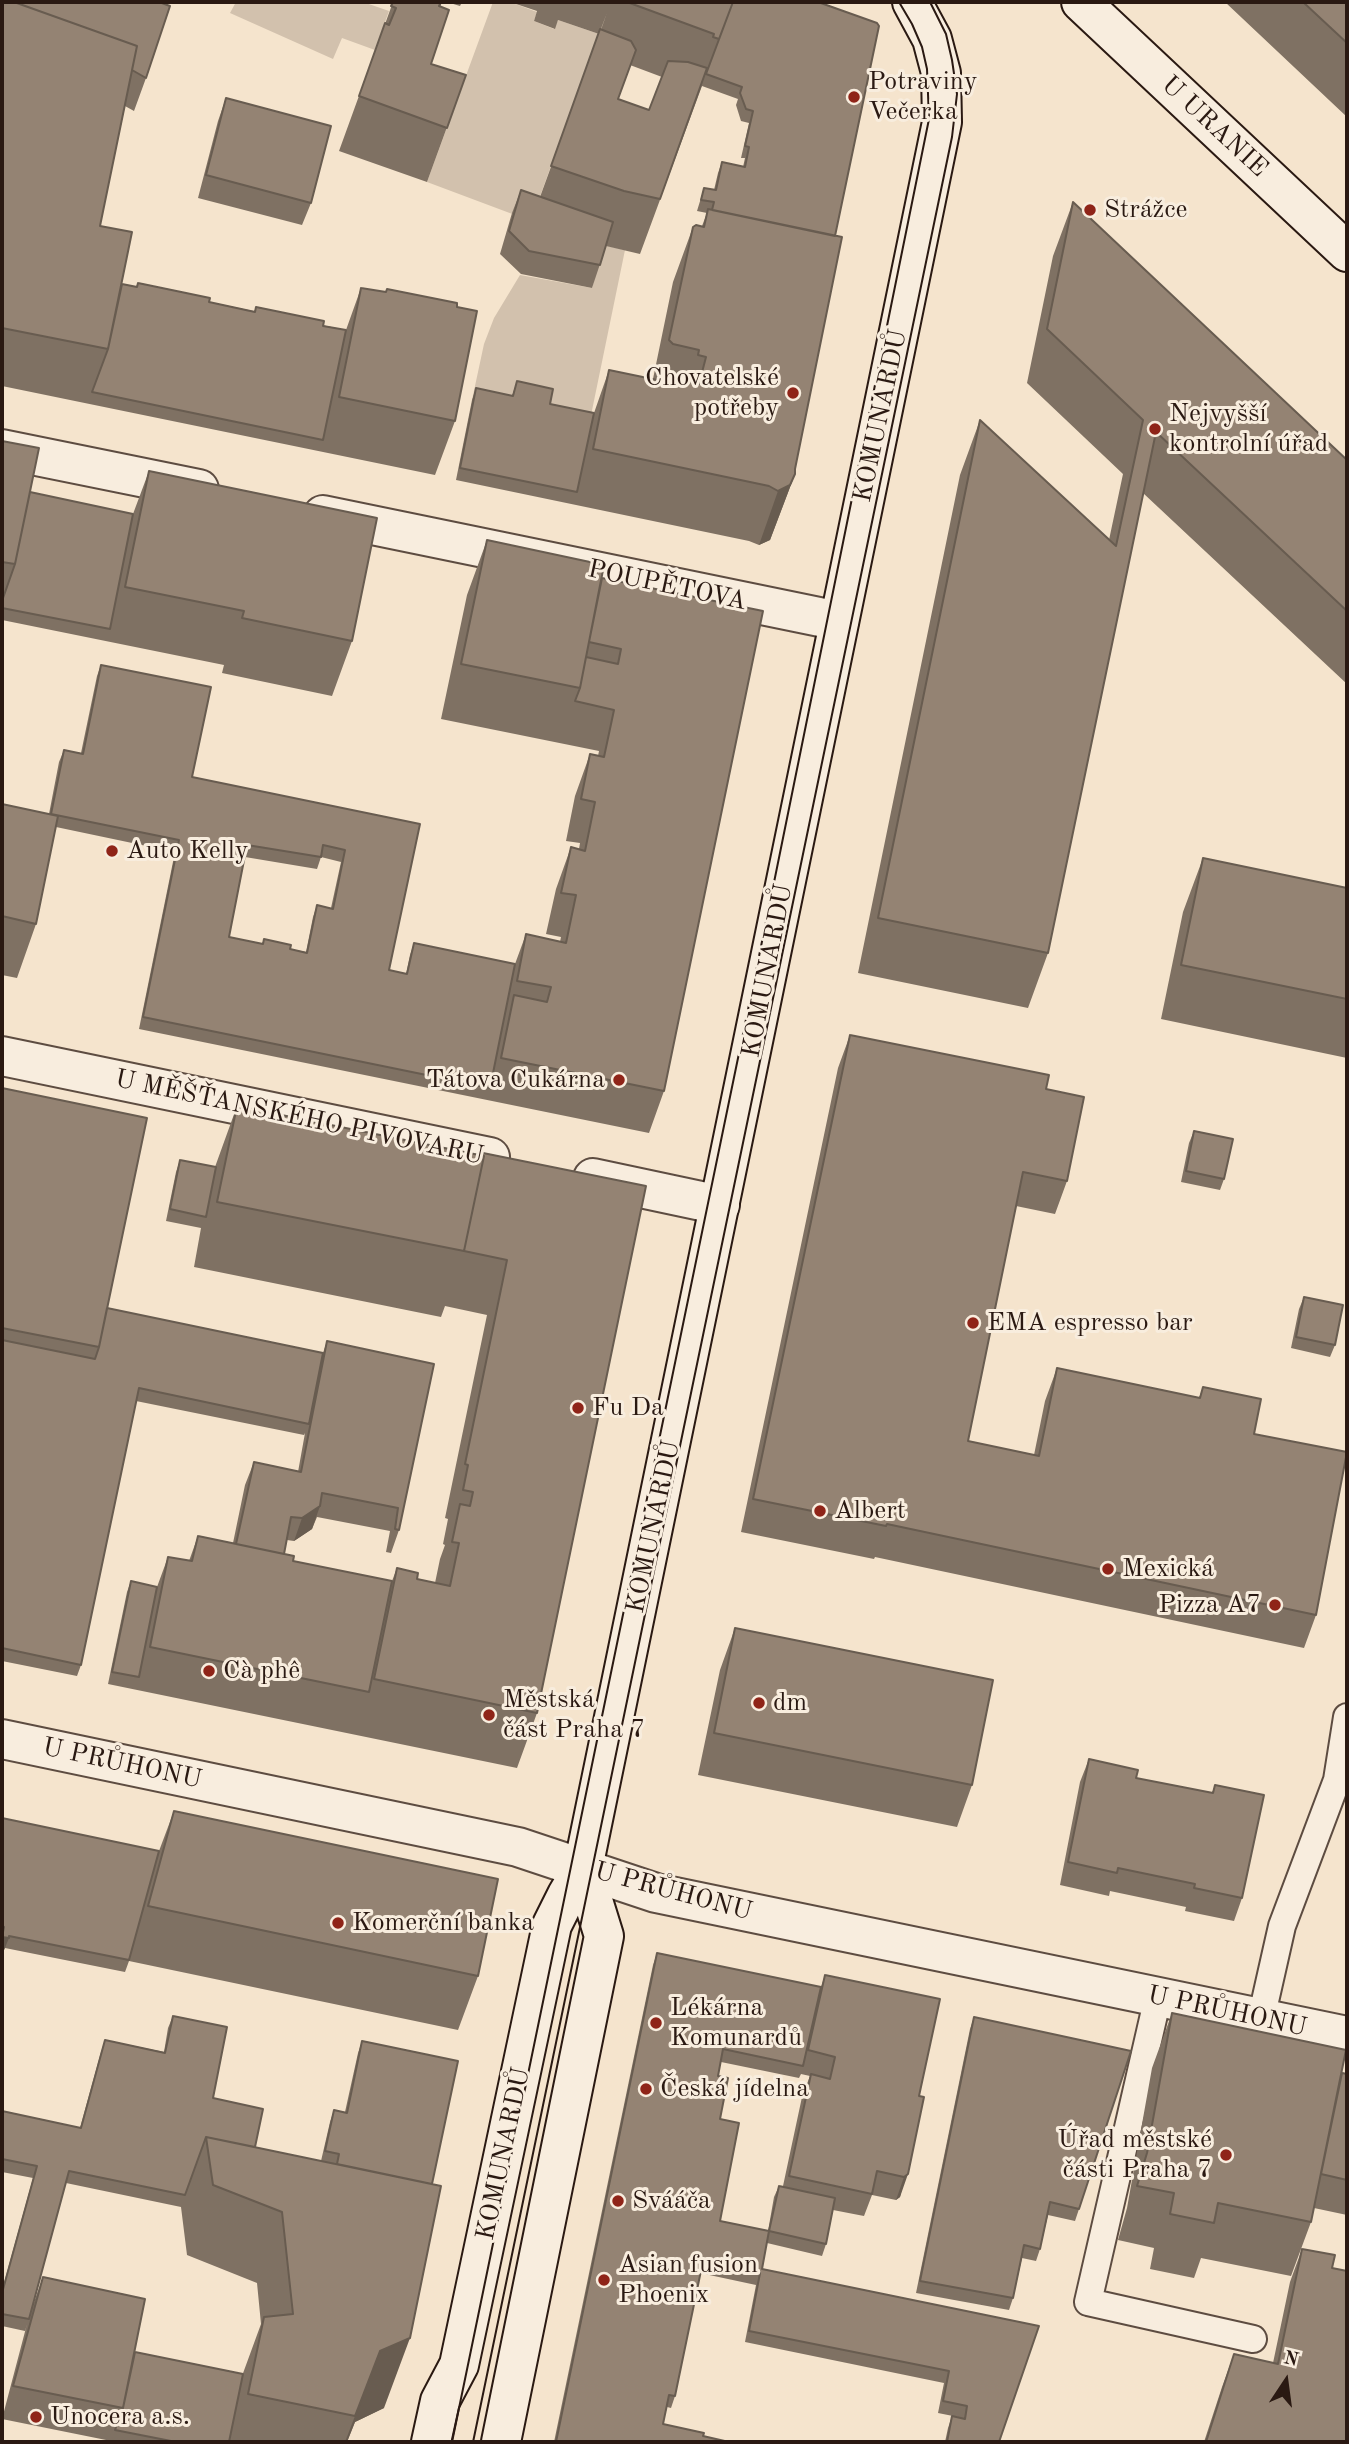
<!DOCTYPE html>
<html>
<head>
<meta charset="utf-8">
<style>
  body { margin:0 }
  #map { position:relative; width:1349px; height:2444px; overflow:hidden; background:#f5e4cd; font-family:"Old Standard TT",serif }
  canvas { display:block }
  .frame { position:absolute; inset:0; border:4px solid #2a1912; pointer-events:none }
  .north { position:absolute; left:1251px; top:2346px; width:70px; height:70px; -webkit-text-stroke:5px #f8edde; paint-order:stroke; rotate:13deg; font-size:19px; font-weight:700; line-height:28px; text-align:center; color:#2a1912 }
  .north::after { content:''; display:block; margin:auto; width:24px; height:32px; background:#2a1912; clip-path:polygon(50% 0,100% 100%,50% 72%,0 100%) }
</style>
</head>
<body>
<div id="map">
<canvas width="1349" height="2444"></canvas>
<div class="frame"></div>
<div class="north">N</div>
</div>
<script>
const c = document.querySelector('canvas').getContext('2d');
c.lineJoin = 'round';
function fillPath(path, color) {
  c.fillStyle = color;
  c.fill(path, 'evenodd');
}
function shape(rows) {
  const path = new Path2D();
  for (const r of rows) {
    path.moveTo(r[0], r[1]);
    for (let i = 2; i < r.length; i += 2) path.lineTo(r[i], r[i + 1]);
  }
  return path;
}
function trace(path, color, width, dash) {
  c.strokeStyle = color;
  c.lineWidth = width;
  c.lineCap = dash ? 'butt' : 'round';
  c.setLineDash(dash || []);
  c.stroke(path);
}
function drawText(font, color, halo, rows, align = 'center') {
  c.font = font + ' "Old Standard TT",serif';
  c.lineWidth = 6;
  c.setLineDash([]);
  c.textBaseline = 'middle';
  c.strokeStyle = halo;
  c.fillStyle = color;
  for (const [text, x, y, turn = 0] of rows) {
    c.save();
    c.translate(x, y);
    c.rotate((+turn || 0) * Math.PI / 180);
    c.textAlign = isNaN(turn) ? turn : align;
    if (halo) c.strokeText(text, 0, 0);
    c.fillText(text, 0, 0);
    c.restore();
  }
}
fillPath(shape([
  [236,2,363,2,389,11,375,50,342,38,333,59,230,13],
  [493,2,510,2,537,12,534,21,554,29,558,20,599,34,531,221,427,182],
  [604,245,625,250,589,425,472,400,484,344,494,318,520,275,592,288]
]), '#d2c1ad');
const lane = shape([
  [1158,1997,1088,2302,1253,2339],
  [1261,2019,1282,1926,1337,1780,1347,1717]
]);
const street = shape([
  [2,449,199,489],
  [323,515,839,621],
  [2,1056,490,1157],
  [593,1178,720,1205],
  [2,1739,518,1847,656,1893,1347,2036]
]);
const secondary = shape([
  [1081,2,1347,252],
  [431,2442,440,2401,459,2365,552,1925,567,1895,583,1868,942,122,941,73,932,39,912,2],
  [501,2442,604,1936,583,1868]
]);
trace(lane, '#5d4c41', 30);
trace(street, '#5d4c41', 42);
trace(secondary, '#2a1912', 42);
trace(lane, '#f8edde', 26);
trace(street, '#f8edde', 38);
trace(secondary, '#f8edde', 38);
trace(shape([
  [452,2442,756,971,929,119,927,69,922,47,912,24,899,2],
  [473,2442,952,137,957,94,952,60,946,34,930,2]
]), '#2a1912', 2);
fillPath(shape([
  [2,2,159,2,146,78,134,111,125,106,100,226,122,284,346,330,361,288,457,307,455,421,435,475,2,386],
  [393,2,442,2,440,7,431,64,466,75,427,182,339,151],
  [451,2,462,2,460,6,450,3],
  [510,2,818,2,835,236,795,469,795,474,770,540,759,545,749,541,456,480,472,400,476,388,512,396,517,381,550,404,594,413,609,370,653,379,673,282,693,227,702,226,707,213,697,211,704,188,714,190,718,173,722,162,743,167,745,158,741,158,749,123,741,121,736,105,738,99,702,86,640,254,606,246,592,288,521,274,500,254,512,213,521,190,540,197,607,13,599,34,558,20,555,29,534,21,537,11],
  [630,65,662,77,649,110,618,99],
  [1225,2,1347,2,1347,117],
  [226,98,311,203,302,225,198,198,218,121],
  [1073,202,1347,460,1347,684,1143,493,1048,953,1028,1008,858,973,960,475,980,420,1109,540,1123,474,1027,383,1053,256],
  [2,441,30,492,133,514,149,471,352,641,332,696,222,673,224,665,2,620],
  [487,540,602,578,763,611,664,1091,649,1133,139,1029,175,852,56,827,36,924,17,978,2,975,2,804,49,814,59,762,64,750,81,753,97,676,101,665,192,777,420,824,389,970,406,974,410,955,414,943,515,964,526,934,560,942,561,937,546,934,556,889,571,847,579,849,580,843,566,841,575,796,590,754,598,756,599,751,441,719,467,595],
  [245,857,317,869,321,857,341,862,331,908,317,905,313,917,306,952,229,937],
  [1203,858,1347,888,1347,1058,1161,1019,1183,912],
  [850,1035,1046,1089,1067,1181,1055,1214,1016,1206,968,1441,1034,1455,1045,1401,1057,1368,1199,1398,1203,1387,1254,1434,1316,1615,1304,1648,875,1557,874,1559,741,1532,838,1068],
  [2,1088,107,1308,323,1353,327,1341,434,1364,399,1530,391,1553,386,1552,390,1531,317,1517,312,1529,294,1541,287,1540,284,1554,293,1561,392,1581,397,1568,417,1579,435,1583,440,1559,445,1545,443,1544,448,1519,445,1518,487,1315,445,1306,441,1317,194,1267,201,1228,166,1221,176,1172,180,1160,215,1167,237,1106,482,1155,646,1186,537,1713,517,1768,108,1684,127,1592,131,1581,157,1587,168,1557,189,1561,198,1536,233,1543,245,1485,254,1462,298,1472,305,1433,304,1435,136,1401,81,1665,77,1676,2,1661],
  [1194,1131,1224,1179,1220,1190,1181,1182,1189,1143],
  [1304,1297,1335,1345,1330,1357,1291,1348,1299,1309],
  [735,1628,972,1785,957,1827,698,1775,720,1670],
  [1089,1759,1136,1778,1212,1793,1215,1785,1242,1898,1234,1921,1185,1911,1186,1907,1110,1891,1109,1896,1060,1885,1080,1782],
  [174,1811,478,1976,458,2030,129,1961,125,1972,5,1948,4,1950,2,1950,2,1818,159,1851],
  [657,1953,821,1987,825,1975,919,2096,924,2097,900,2197,896,2200,872,2195,864,2216,833,2210,826,2244,822,2256,767,2243,762,2269,1039,2326,999,2442,945,2442,948,2428,952,2416,963,2418,938,2413,944,2383,745,2342,756,2285,700,2273,675,2396,671,2408,667,2407,663,2424,703,2436,729,2442,554,2442,653,1965],
  [721,2062,799,2078,801,2074,810,2076,802,2097,783,2186,779,2186,774,2197,768,2231,720,2221,720,2119,718,2076],
  [1172,2013,1347,2074,1347,2215,1314,2208,1311,2222,1291,2276,1201,2258,1194,2278,1150,2269,1154,2248,1118,2240,1127,2208,1152,2068],
  [173,2016,213,2098,255,2147,321,2161,330,2122,334,2110,345,2112,358,2053,362,2041,384,2408,355,2422,347,2442,116,2442,2,2419,27,2324,25,2331,2,2326,2,2290,33,2178,2,2172,2,2111,80,2128,101,2052,105,2040,164,2052,168,2028],
  [66,2183,181,2207,187,2255,257,2283,261,2324,242,2376,135,2352,43,2277,33,2305],
  [974,2017,1079,2209,1075,2221,1048,2215,1040,2249,1036,2261,1022,2258,1013,2298,1009,2310,916,2293,970,2029],
  [1302,2249,1332,2268,1347,2442,1204,2442,1222,2387,1234,2354,1273,2363,1290,2282]
]), '#7f7163');
fillPath(shape([
  [795,474,770,540,759,545,778,491],
  [320,1506,312,1529,294,1541,302,1518],
  [2,1937,9,1938,4,1950,2,1950],
  [908,2174,900,2197,896,2200,904,2177],
  [410,2338,384,2408,355,2422,347,2442,345,2442,380,2351]
]), '#685c50');
const building = shape([
  [2,2,14,2,137,46,100,226,132,232,108,349,2,328,2,2],
  [14,2,159,2,170,6,146,78,132,70,137,46,14,2],
  [393,2,441,2,439,6,449,10,431,64,466,75,447,128,359,96,385,23,389,25,396,8,391,6,393,2],
  [627,2,733,2,719,39,713,37,714,34,627,2],
  [733,2,818,2,877,23,879,26,835,236,712,210,714,202,701,200,704,188,716,190,722,162,745,167,749,147,745,146,753,111,746,109,740,93,742,87,706,74,733,2],
  [1303,2,1347,2,1347,43,1303,2],
  [600,29,631,41,636,50,618,99,649,110,668,61,688,62,707,68,660,199,624,191,551,166,600,29],
  [226,98,331,126,311,203,206,175,226,98],
  [521,190,613,222,600,265,529,251,509,231,521,190],
  [1073,202,1347,460,1347,611,1156,432,1048,953,878,918,980,420,1116,546,1143,420,1047,329,1073,202],
  [708,209,842,237,795,469,795,474,790,485,778,491,769,486,593,449,609,370,662,381,663,376,699,384,706,357,698,355,699,350,673,344,669,340,693,227,696,225,704,227,708,209],
  [138,283,210,298,209,302,255,312,256,307,324,321,323,326,346,330,323,440,92,392,108,349,122,284,137,287,138,283],
  [361,288,386,292,387,289,457,303,457,307,477,311,455,421,339,397,361,288],
  [517,381,553,389,550,404,594,413,577,492,460,468,476,388,513,396,517,381],
  [2,441,39,448,15,564,2,562,2,441],
  [149,471,377,518,352,641,242,618,244,611,125,587,149,471],
  [30,492,133,514,110,629,2,608,2,601,15,564,30,492],
  [487,540,604,565,580,688,461,664,487,540],
  [602,578,763,611,664,1091,501,1058,514,995,547,1002,551,987,517,981,526,934,566,943,576,895,561,893,571,847,585,851,595,802,581,799,590,754,604,757,614,710,575,701,580,688,586,657,618,664,621,649,589,642,602,578],
  [101,665,211,687,192,777,420,824,389,970,407,974,414,943,515,964,490,1088,143,1017,179,840,51,814,64,750,83,754,101,665],
  [247,845,321,857,323,845,345,850,333,909,317,905,307,953,290,949,291,945,264,939,263,944,229,937,247,845],
  [2,804,58,816,36,924,2,916,2,804],
  [1203,858,1347,888,1347,999,1181,965,1203,858],
  [850,1035,1049,1075,1046,1089,1084,1097,1067,1181,1023,1172,968,1441,1039,1456,1057,1368,1200,1398,1203,1387,1261,1399,1254,1434,1347,1452,1316,1615,887,1524,886,1526,753,1499,850,1035],
  [2,1088,147,1118,99,1347,2,1328,2,1088],
  [237,1106,484,1156,464,1251,217,1202,237,1106],
  [1194,1131,1233,1139,1224,1179,1186,1171,1194,1131],
  [483,1153,646,1186,537,1713,374,1679,397,1568,418,1573,417,1579,450,1586,459,1543,452,1542,460,1504,470,1506,473,1492,463,1490,468,1465,465,1464,507,1260,464,1251,484,1156,483,1155,483,1153],
  [180,1160,216,1167,206,1217,170,1209,180,1160],
  [1304,1297,1343,1305,1335,1345,1296,1337,1304,1297],
  [107,1308,323,1353,309,1424,139,1388,81,1665,2,1648,2,1340,95,1359,99,1347,107,1308],
  [327,1341,434,1364,399,1530,395,1529,398,1508,322,1493,320,1506,302,1518,291,1517,284,1554,236,1544,254,1462,301,1472,327,1341],
  [198,1536,294,1556,293,1561,392,1581,369,1692,150,1647,168,1557,192,1561,198,1536],
  [131,1581,157,1587,139,1677,112,1672,131,1581],
  [735,1628,993,1680,972,1785,714,1733,735,1628],
  [1089,1759,1138,1770,1136,1778,1213,1793,1215,1785,1264,1795,1242,1898,1194,1888,1195,1884,1118,1868,1117,1873,1068,1862,1089,1759],
  [174,1811,498,1879,478,1976,148,1906,174,1811],
  [2,1818,159,1851,129,1960,9,1936,9,1938,2,1937,4,1927,2,1926,2,1818],
  [657,1953,821,1987,803,2066,723,2049,718,2076,728,2078,720,2119,739,2123,720,2221,769,2231,762,2269,1039,2326,999,2442,947,2442,952,2416,965,2419,967,2406,943,2401,949,2371,749,2331,760,2273,703,2261,675,2396,669,2395,663,2424,704,2433,703,2436,729,2442,556,2442,657,1953],
  [825,1975,940,1999,919,2096,924,2097,908,2174,904,2177,877,2171,872,2194,789,2176,811,2074,830,2079,835,2057,808,2050,825,1975],
  [1172,2013,1346,2050,1311,2222,1218,2203,1214,2223,1170,2214,1174,2193,1137,2186,1147,2153,1172,2013],
  [173,2016,227,2027,213,2098,263,2109,255,2147,206,2137,185,2195,69,2171,29,2319,2,2314,2,2293,37,2166,2,2159,2,2111,81,2128,105,2040,165,2053,173,2016],
  [974,2017,1131,2051,1079,2209,1050,2202,1040,2249,1024,2245,1013,2298,920,2281,974,2017],
  [362,2041,458,2061,432,2184,337,2164,339,2154,325,2151,334,2110,347,2113,362,2041],
  [1342,2073,1347,2074,1347,2180,1321,2174,1342,2073],
  [206,2137,441,2186,410,2338,380,2351,355,2416,248,2394,264,2317,293,2314,282,2212,213,2185,206,2137],
  [779,2186,835,2198,826,2244,769,2231,779,2186],
  [1302,2249,1335,2255,1332,2268,1347,2271,1347,2442,1206,2442,1234,2354,1278,2364,1302,2249],
  [43,2277,145,2299,123,2408,13,2386,43,2277],
  [135,2352,243,2374,229,2442,176,2442,115,2430,123,2408,135,2352]
]);
fillPath(building, '#948373');
trace(building, '#685c50', 2);
for (const [x, y, r, color] of [
  [854,97,7,"#8f2418"],
  [1090,210,7,"#8f2418"],
  [793,393,7,"#8f2418"],
  [1155,429,7,"#8f2418"],
  [112,851,7,"#8f2418"],
  [619,1080,7,"#8f2418"],
  [973,1323,7,"#8f2418"],
  [578,1408,7,"#8f2418"],
  [820,1511,7,"#8f2418"],
  [1108,1569,7,"#8f2418"],
  [1275,1605,7,"#8f2418"],
  [209,1671,7,"#8f2418"],
  [759,1703,7,"#8f2418"],
  [489,1715,7,"#8f2418"],
  [338,1923,7,"#8f2418"],
  [656,2023,7,"#8f2418"],
  [646,2089,7,"#8f2418"],
  [1226,2155,7,"#8f2418"],
  [618,2201,7,"#8f2418"],
  [604,2280,7,"#8f2418"],
  [36,2417,7,"#8f2418"]
]) {
  const dot = new Path2D();
  dot.arc(x, y, r, 0, 2 * Math.PI);
  c.fillStyle = color;
  c.fill(dot);
  trace(dot, '#f8edde', 2.5);
}
drawText('26px', '#2a1912', '#f8edde', [
  ["Potraviny",868,82],
  ["Večerka",868,112],
  ["Strážce",1104,210],
  ["Chovatelské",779,378,"right"],
  ["potřeby",779,408,"right"],
  ["Nejvyšší",1169,414],
  ["kontrolní úřad",1169,444],
  ["Auto Kelly",126,851],
  ["Tátova Cukárna",605,1080,"right"],
  ["EMA espresso bar",987,1323],
  ["Fu Da",592,1408],
  ["Albert",834,1511],
  ["Mexická",1122,1569],
  ["Pizza A7",1261,1605,"right"],
  ["Cà phê",223,1671],
  ["Městská",503,1700],
  ["část Praha 7",503,1730],
  ["dm",773,1703],
  ["Komerční banka",352,1923],
  ["Lékárna",670,2008],
  ["Komunardů",670,2038],
  ["Česká jídelna",660,2089],
  ["Úřad městské",1212,2140,"right"],
  ["části Praha 7",1212,2170,"right"],
  ["Svááča",632,2201],
  ["Asian fusion",618,2265],
  ["Phoenix",618,2295],
  ["Unocera a.s.",50,2417]
], 'left');
drawText('26px', '#2a1912', '#f8edde', [
  ["U URANIE",1214,127,43],
  ["KOMUNARDŮ",881,416,-78],
  ["POUPĚTOVA",667,586,12],
  ["KOMUNARDŮ",768,971,-79],
  ["U MĚŠŤANSKÉHO PIVOVARU",299,1118,12],
  ["KOMUNARDŮ",654,1527,-78],
  ["U PRŮHONU",122,1764,12],
  ["U PRŮHONU",673,1892,15],
  ["U PRŮHONU",1227,2012,12],
  ["KOMUNARDŮ",504,2154,-78]
]);
</script>
</body>
</html>
